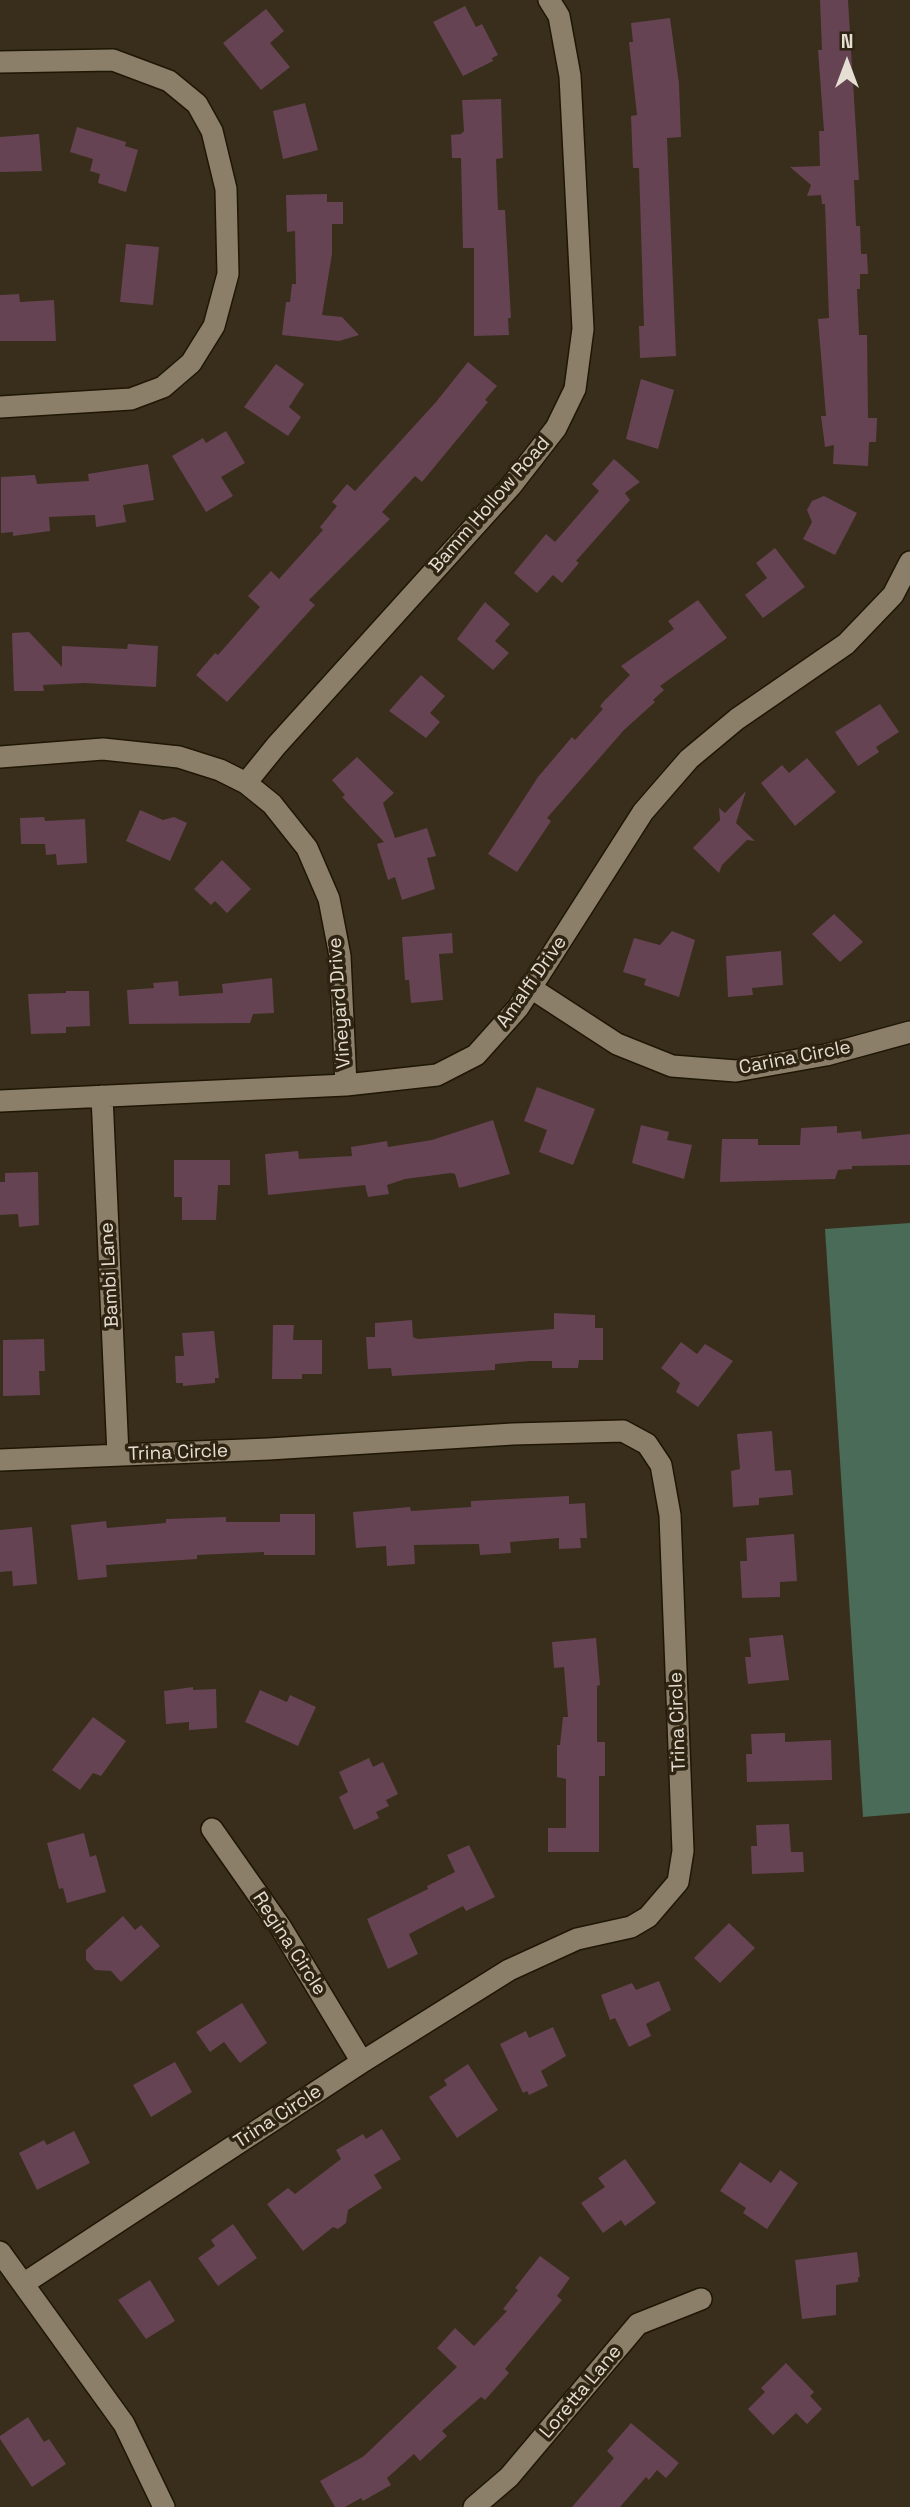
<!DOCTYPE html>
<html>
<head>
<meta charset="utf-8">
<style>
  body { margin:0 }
  #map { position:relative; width:910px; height:2507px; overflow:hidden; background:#382e1b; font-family:"Space Grotesk",sans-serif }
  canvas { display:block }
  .north { position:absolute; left:812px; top:28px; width:70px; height:70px; -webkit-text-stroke:5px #2e2411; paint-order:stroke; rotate:0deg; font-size:19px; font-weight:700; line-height:28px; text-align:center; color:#e5ded2 }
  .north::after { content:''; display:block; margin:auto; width:24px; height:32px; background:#e5ded2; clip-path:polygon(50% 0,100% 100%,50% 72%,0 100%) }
</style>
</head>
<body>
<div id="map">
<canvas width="910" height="2507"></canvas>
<div class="north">N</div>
</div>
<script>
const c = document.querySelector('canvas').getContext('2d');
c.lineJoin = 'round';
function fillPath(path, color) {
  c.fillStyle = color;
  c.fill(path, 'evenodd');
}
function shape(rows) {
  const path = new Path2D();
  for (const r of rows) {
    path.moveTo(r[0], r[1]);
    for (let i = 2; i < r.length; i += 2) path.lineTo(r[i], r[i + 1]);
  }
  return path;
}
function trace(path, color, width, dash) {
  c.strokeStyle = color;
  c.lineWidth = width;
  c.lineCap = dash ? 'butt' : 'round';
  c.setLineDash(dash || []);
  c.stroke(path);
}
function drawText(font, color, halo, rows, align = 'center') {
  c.font = font + ' "Space Grotesk",sans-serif';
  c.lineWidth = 7;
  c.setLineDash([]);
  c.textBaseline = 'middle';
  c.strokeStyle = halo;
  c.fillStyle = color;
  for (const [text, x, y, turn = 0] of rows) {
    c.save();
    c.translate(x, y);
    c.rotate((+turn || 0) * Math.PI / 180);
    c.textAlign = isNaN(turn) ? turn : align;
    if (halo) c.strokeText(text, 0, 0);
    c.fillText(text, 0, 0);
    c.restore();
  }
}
fillPath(shape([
  [910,1223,910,1813,863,1817,825,1229]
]), '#496b57');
fillPath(shape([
  [820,0,848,0,859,180,854,180,856,226,860,226,861,254,867,254,868,274,860,274,860,289,857,289,859,335,867,335,868,418,877,418,876,442,869,442,868,466,833,464,834,445,825,447,821,416,826,416,818,319,829,318,825,204,822,204,821,195,807,196,811,185,790,167,820,166,819,131,824,131,818,50,822,50],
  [465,6,476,27,482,24,498,55,492,58,493,61,463,76,433,22],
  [266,9,284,31,270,43,290,67,261,90,223,43],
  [670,18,679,84,681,137,667,138,676,356,640,358,639,326,644,326,639,168,633,168,631,116,637,115,629,42,633,42,631,23],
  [501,99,503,158,496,159,498,210,505,210,511,318,508,318,509,335,474,336,474,248,463,248,461,158,452,158,451,135,461,134,464,131,462,100],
  [305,103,318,150,283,159,273,111],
  [77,127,126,142,125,146,138,150,126,192,98,183,100,174,90,171,93,159,70,152],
  [39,134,42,171,0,172,0,137],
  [327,194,327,202,343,202,343,224,332,224,332,254,322,315,342,317,359,335,339,341,282,335,286,302,290,302,292,284,296,284,295,231,287,232,286,195],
  [126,244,159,247,153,305,120,302],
  [19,294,20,302,54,300,56,341,0,341,0,295],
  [468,362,497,386,485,400,488,402,422,482,415,476,382,512,390,519,309,600,315,605,227,702,196,675,215,653,218,655,260,607,248,596,271,571,279,579,323,530,320,527,337,506,332,502,347,484,355,491,436,402],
  [276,364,304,384,289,407,301,417,288,436,244,407],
  [641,379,674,390,658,449,626,439],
  [226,431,245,463,221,477,233,496,206,512,172,456,203,438,206,443],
  [614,459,640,482,625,493,630,500,576,561,579,563,562,583,553,575,537,593,514,573,546,534,555,542,599,491,592,484],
  [148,464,154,500,123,505,126,522,96,527,95,515,49,517,50,531,13,536,13,532,1,533,1,477,35,475,37,484,89,481,88,474],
  [824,496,857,513,835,555,803,539,812,522,807,510,812,501],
  [775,548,805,587,763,618,745,595,767,578,756,563],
  [698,600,727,638,660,686,664,690,653,700,655,702,624,730,547,818,551,821,517,872,488,854,538,777,572,737,575,740,603,709,600,706,605,700,630,675,621,666,674,629,668,621],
  [485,602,510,624,495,641,509,653,493,670,457,639],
  [29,632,62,667,62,646,127,649,128,644,158,646,156,687,84,683,43,685,44,691,14,691,12,633],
  [421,675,445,696,430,713,440,722,426,738,389,711],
  [880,704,899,732,876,747,879,752,858,766,835,732],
  [357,757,394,793,383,803,395,838,427,828,436,856,427,858,435,889,402,900,395,877,388,880,377,844,384,842,342,797,345,795,332,780],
  [807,758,836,792,795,826,761,783,782,765,789,773],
  [746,791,736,823,755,841,747,840,722,865,719,873,693,848,720,820,719,808,725,813],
  [140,810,163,820,174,817,187,823,170,861,126,841],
  [44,817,45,821,85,819,87,863,57,865,56,854,46,855,45,844,21,844,20,818],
  [222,860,251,889,227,913,215,901,211,905,194,889],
  [834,914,863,942,840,962,812,934],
  [672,931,695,940,679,997,644,985,646,979,623,972,634,938,660,945],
  [452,933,453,953,439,954,443,1000,411,1003,409,980,405,980,402,937],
  [781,951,783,985,752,988,753,995,728,997,726,956],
  [272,978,274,1013,253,1014,250,1023,129,1024,127,990,154,988,153,983,178,981,179,996,223,993,222,984],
  [66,991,89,991,90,1026,66,1027,66,1033,31,1034,28,994,66,993],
  [537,1087,595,1109,573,1165,539,1152,547,1130,524,1121],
  [493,1120,510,1174,459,1188,455,1174,451,1173,405,1179,387,1185,389,1194,368,1197,365,1185,268,1195,265,1154,298,1151,299,1159,352,1156,351,1147,387,1141,388,1147,432,1140],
  [641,1125,669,1132,667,1140,692,1145,684,1179,632,1163],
  [837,1126,837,1133,861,1131,862,1139,910,1134,910,1165,852,1166,852,1169,838,1170,835,1179,720,1182,722,1139,758,1139,758,1145,800,1145,801,1128],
  [174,1160,230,1160,230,1185,218,1185,216,1220,182,1220,182,1197,174,1197],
  [38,1172,39,1225,19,1227,18,1214,0,1215,0,1182,5,1182,5,1173],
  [554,1313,595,1315,595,1328,603,1328,603,1360,579,1360,578,1368,552,1368,552,1361,530,1361,495,1364,495,1370,392,1376,391,1368,368,1369,366,1337,375,1337,375,1323,412,1320,413,1337,418,1339,554,1329],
  [273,1325,294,1325,293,1340,322,1340,322,1374,302,1374,302,1379,272,1379],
  [214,1331,219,1378,215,1378,215,1383,183,1386,183,1383,176,1383,175,1356,184,1356,182,1333],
  [44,1339,45,1371,39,1371,40,1395,3,1396,3,1340],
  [681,1342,697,1354,705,1344,733,1361,698,1407,676,1392,680,1383,661,1368],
  [772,1431,775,1471,791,1470,793,1495,759,1498,759,1505,733,1507,731,1471,740,1469,737,1434],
  [569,1496,569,1504,585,1503,587,1538,580,1538,581,1548,559,1549,559,1538,510,1542,511,1553,480,1555,479,1544,414,1545,415,1564,387,1566,386,1546,356,1548,353,1512,410,1507,411,1511,471,1507,471,1501],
  [280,1514,315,1514,315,1555,264,1555,264,1552,197,1555,197,1559,106,1565,107,1577,78,1580,71,1525,106,1521,107,1528,166,1523,166,1519,226,1517,226,1522,280,1522],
  [32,1527,37,1584,13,1586,12,1571,0,1572,0,1530],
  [794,1534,797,1581,780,1582,780,1597,742,1598,740,1561,747,1561,746,1538],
  [783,1635,789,1680,748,1684,745,1657,751,1657,749,1638],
  [596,1638,600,1685,597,1686,597,1742,605,1742,605,1776,599,1776,599,1852,548,1852,548,1828,566,1828,566,1779,557,1777,557,1745,560,1745,563,1717,568,1717,564,1667,554,1668,552,1642],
  [193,1687,193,1690,216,1689,217,1728,189,1730,189,1722,166,1724,164,1691],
  [260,1690,287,1702,290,1695,316,1707,298,1746,245,1722],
  [93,1717,126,1741,101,1776,93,1773,80,1790,52,1770],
  [785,1733,785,1742,831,1740,832,1780,747,1782,746,1754,752,1754,751,1734],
  [369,1758,373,1767,383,1762,398,1794,386,1800,389,1806,376,1812,379,1818,354,1830,339,1797,348,1792,339,1772],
  [789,1824,791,1852,803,1852,804,1872,752,1874,751,1846,757,1846,756,1825],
  [84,1833,90,1857,96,1855,106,1892,67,1903,63,1888,59,1889,47,1843],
  [469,1845,495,1897,466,1911,463,1906,409,1934,418,1954,388,1969,367,1919,428,1889,427,1886,455,1872,447,1855],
  [123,1916,135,1930,141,1925,160,1946,121,1982,111,1971,95,1970,86,1960,86,1950],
  [729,1923,755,1948,720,1983,694,1958],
  [659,1981,671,2010,646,2024,651,2036,629,2047,615,2018,610,2020,601,1995,632,1983,636,1990],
  [242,2003,267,2043,240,2063,224,2042,210,2052,196,2032],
  [553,2027,566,2056,541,2071,548,2086,529,2095,527,2091,523,2093,500,2044,526,2031,529,2038],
  [175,2062,192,2092,151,2117,133,2085],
  [468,2064,498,2110,457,2138,429,2097,447,2085,444,2080],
  [382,2129,401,2159,374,2175,382,2188,348,2210,346,2223,338,2229,333,2227,303,2251,267,2204,288,2188,295,2194,341,2159,336,2150,363,2134,366,2139],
  [74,2131,90,2163,37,2190,19,2153,44,2140,47,2145],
  [625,2159,656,2203,625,2226,621,2220,603,2233,581,2203,605,2187,598,2178],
  [740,2162,771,2183,780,2170,798,2183,767,2229,743,2213,746,2208,720,2191],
  [233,2224,257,2258,218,2286,198,2258,215,2246,211,2240],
  [857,2252,860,2277,858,2277,858,2282,836,2285,836,2315,802,2319,795,2260],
  [540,2256,570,2278,557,2296,562,2300,505,2369,509,2373,485,2400,481,2397,442,2431,447,2436,420,2461,414,2454,387,2478,391,2485,363,2501,361,2498,345,2507,335,2507,320,2481,364,2456,457,2367,437,2348,455,2328,474,2346,507,2311,503,2309,518,2290,515,2288],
  [150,2280,175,2321,146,2339,118,2300],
  [786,2363,814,2392,810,2396,822,2409,807,2424,796,2413,773,2435,748,2409,765,2392,761,2388],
  [28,2417,44,2442,49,2439,66,2464,32,2487,0,2439,0,2436],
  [631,2423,679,2463,666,2478,657,2470,649,2480,646,2477,620,2507,572,2507,614,2458,607,2451]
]), '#654352');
const street = shape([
  [0,62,113,60,169,81,197,104,212,131,226,189,228,274,214,326,191,363,163,387,131,399,0,407],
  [0,757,103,749,179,757,220,770,246,783,272,804,307,848,329,899,340,956,346,1085],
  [246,783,276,746,511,486,556,428,575,389,583,329,570,76,559,16,549,0],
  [531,988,617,1044,672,1066,736,1071,826,1055,910,1032],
  [102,1096,118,1455],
  [0,1101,346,1085,437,1075,476,1055,518,1008,643,812,689,759,737,719,846,644,893,595,910,562],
  [0,1460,269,1449,513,1434,623,1431,647,1444,661,1465,670,1515,683,1851,678,1882,648,1917,631,1927,577,1939,509,1970,362,2062,23,2284],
  [212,1829,280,1926,362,2062],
  [0,2252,124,2424,164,2507],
  [474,2507,509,2477,638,2324,701,2299]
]);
trace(street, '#1f1604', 24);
trace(street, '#8b7f6a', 21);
drawText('19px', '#e5ded2', '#2e2411', [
  ["Bamm Hollow Road",490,505,-49],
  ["Amalfi Drive",532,982,-55],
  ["Vineyard Drive",340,1003,-94],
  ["Carina Circle",795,1058,-11],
  ["Bambi Lane",110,1275,-93],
  ["Trina Circle",178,1453,-2],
  ["Trina Circle",678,1722,-92],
  ["Regina Circle",289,1944,57],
  ["Trina Circle",278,2117,-33],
  ["Loretta Lane",581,2392,-50]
]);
</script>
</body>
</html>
